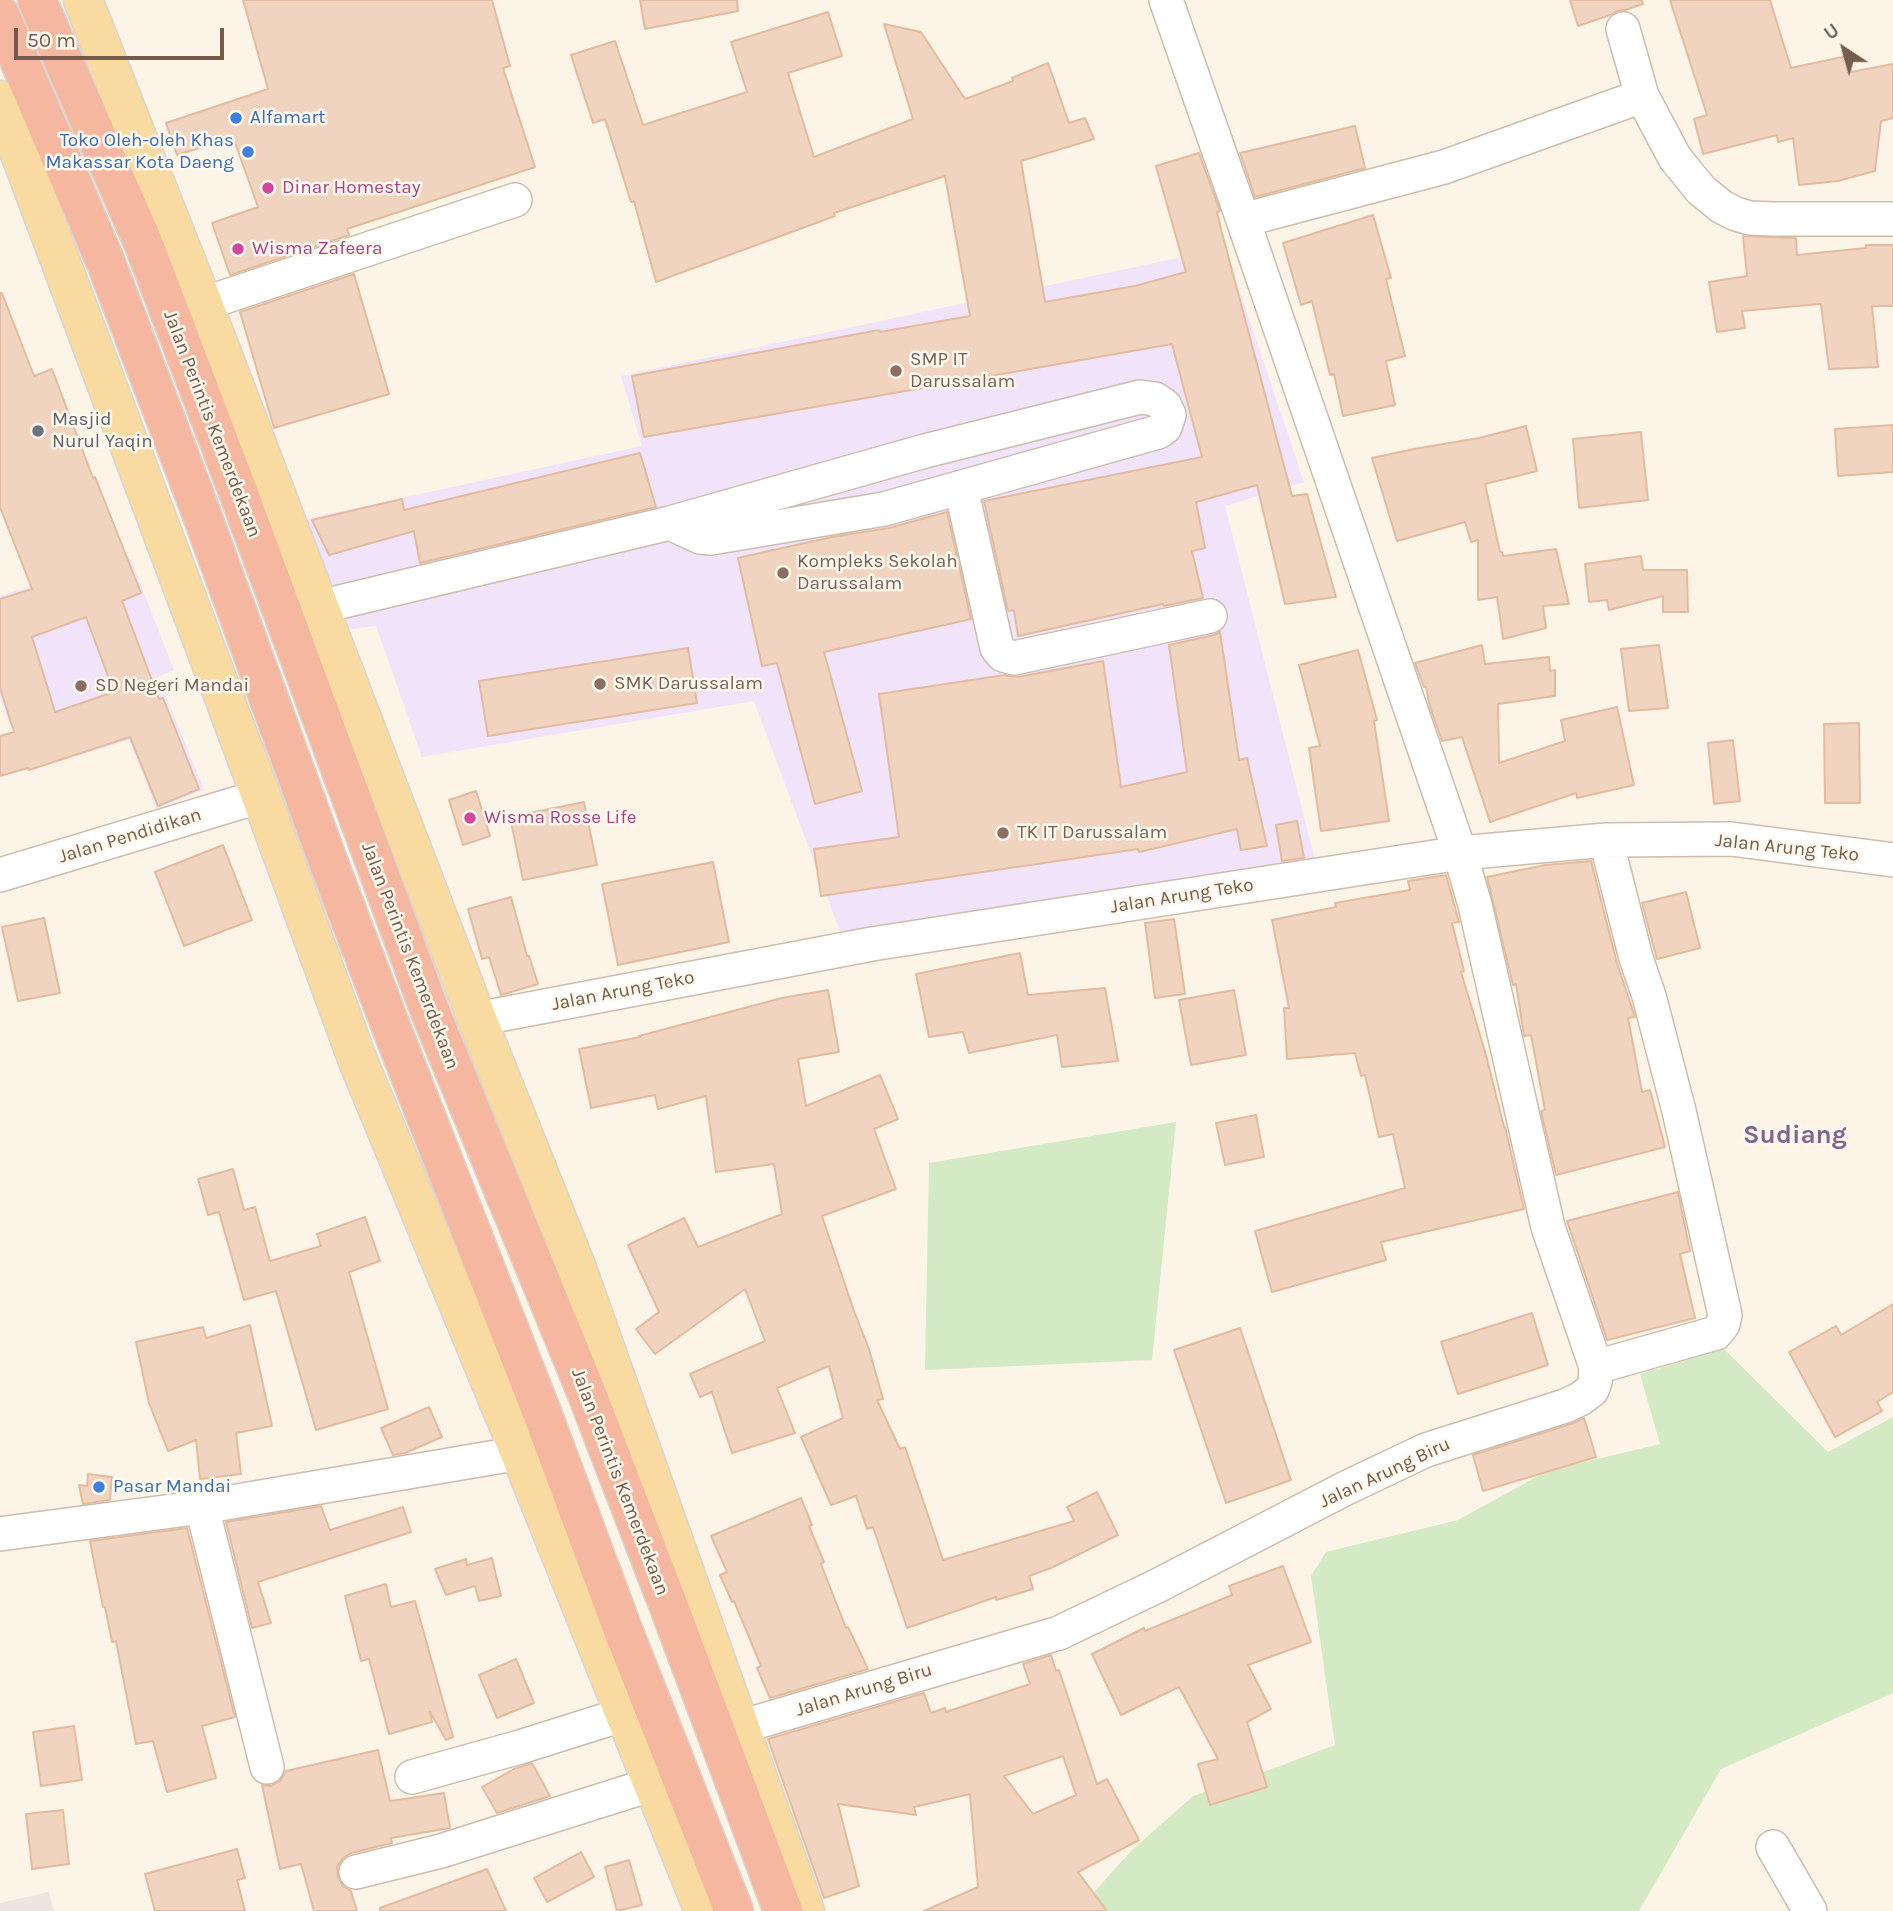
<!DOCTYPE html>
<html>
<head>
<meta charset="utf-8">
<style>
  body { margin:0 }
  #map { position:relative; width:1893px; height:1911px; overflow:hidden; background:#fcf4e7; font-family:Karla,sans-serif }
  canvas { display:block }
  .north { position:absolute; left:1809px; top:14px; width:70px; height:70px; -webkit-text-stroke:5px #fff8ed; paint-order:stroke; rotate:324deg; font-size:19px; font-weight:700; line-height:28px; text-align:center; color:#755b4b }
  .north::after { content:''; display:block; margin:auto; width:24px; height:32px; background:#755b4b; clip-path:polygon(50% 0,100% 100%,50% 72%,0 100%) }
  .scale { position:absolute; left:14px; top:28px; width:210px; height:32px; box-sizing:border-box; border:4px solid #755b4b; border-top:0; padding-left:9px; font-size:21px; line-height:24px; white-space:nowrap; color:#755b4b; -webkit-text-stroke:5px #fff8ed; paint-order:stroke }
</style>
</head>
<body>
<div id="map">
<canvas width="1893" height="1911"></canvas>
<div class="north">U</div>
<div class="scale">50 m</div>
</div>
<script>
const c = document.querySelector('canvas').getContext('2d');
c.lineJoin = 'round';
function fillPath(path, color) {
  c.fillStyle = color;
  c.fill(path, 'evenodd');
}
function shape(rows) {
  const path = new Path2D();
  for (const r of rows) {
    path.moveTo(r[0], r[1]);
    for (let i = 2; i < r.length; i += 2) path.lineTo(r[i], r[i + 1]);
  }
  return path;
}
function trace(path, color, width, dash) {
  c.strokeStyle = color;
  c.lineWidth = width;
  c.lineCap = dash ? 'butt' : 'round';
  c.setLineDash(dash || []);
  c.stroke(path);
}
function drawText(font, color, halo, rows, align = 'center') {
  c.font = font + ' Karla,sans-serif';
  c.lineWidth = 5;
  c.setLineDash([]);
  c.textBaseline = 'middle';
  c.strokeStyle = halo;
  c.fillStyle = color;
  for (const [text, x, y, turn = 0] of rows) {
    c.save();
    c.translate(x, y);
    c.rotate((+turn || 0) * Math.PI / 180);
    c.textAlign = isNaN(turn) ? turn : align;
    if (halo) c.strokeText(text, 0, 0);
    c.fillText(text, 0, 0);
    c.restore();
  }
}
fillPath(shape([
  [49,1892,54,1911,0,1911,0,1903]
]), '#ede6e0');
fillPath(shape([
  [1225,248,1304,482,1225,506,1316,864,841,934,754,701,422,757,376,626,351,629,300,520,642,446,621,376],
  [129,555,174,670,158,677,204,790,156,808,129,740,28,771,12,723,9,724,0,696,0,596]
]), '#f1e3f9');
fillPath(shape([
  [1176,1122,1152,1360,925,1370,929,1163],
  [1724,1349,1828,1452,1893,1417,1893,1693,1721,1769,1639,1911,1077,1911,1132,1850,1193,1796,1277,1767,1335,1745,1311,1576,1326,1552,1458,1520,1547,1471,1660,1444,1640,1374]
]), '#d3eac5');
const building = shape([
  [243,0,492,0,510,66,503,68,535,167,347,229,349,235,230,275,212,223,258,207,233,137,177,155,166,123,268,89,243,0],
  [640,0,737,0,738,11,645,29,640,0],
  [1570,0,1642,0,1643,4,1625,10,1617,11,1610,15,1578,26,1570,0],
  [1670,0,1770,0,1791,68,1847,56,1851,72,1893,64,1893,118,1881,121,1875,171,1838,181,1799,185,1793,138,1778,142,1777,135,1703,154,1694,119,1707,115,1670,0],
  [828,12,842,56,788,73,814,157,913,119,884,24,921,32,965,99,1013,81,1012,78,1048,63,1069,123,1085,118,1094,139,1021,161,1045,302,1135,286,1186,272,1156,166,1199,153,1220,211,1217,212,1221,229,1292,496,1307,494,1336,597,1285,604,1257,485,1196,502,1205,548,1192,551,1203,598,1164,606,1163,604,1018,636,1014,610,1008,611,984,501,1202,457,1172,344,644,437,632,376,879,330,880,332,970,316,945,176,834,213,835,216,656,282,634,201,631,202,605,119,593,123,571,55,615,41,643,125,747,92,731,42,828,12],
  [1355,126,1365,168,1255,197,1240,153,1355,126],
  [1373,215,1391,278,1386,279,1405,356,1386,361,1395,405,1343,416,1334,374,1330,375,1312,301,1301,305,1283,243,1373,215],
  [1743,236,1796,238,1797,255,1866,248,1866,245,1893,245,1893,306,1872,306,1878,367,1829,369,1821,304,1742,311,1745,328,1717,332,1709,282,1747,276,1743,236],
  [354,274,389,394,274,428,240,312,354,274],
  [0,293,2,293,34,376,52,369,93,478,95,477,141,593,122,601,159,699,163,698,199,789,158,806,130,737,29,770,28,768,0,776,0,736,14,732,0,688,0,599,32,589,0,507,0,293],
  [86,617,114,692,55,712,32,637,86,617],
  [1893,425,1893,472,1838,476,1835,429,1893,425],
  [1526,426,1537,471,1485,484,1500,552,1502,552,1503,556,1556,549,1569,604,1543,606,1546,628,1503,639,1497,597,1478,600,1478,540,1471,542,1465,522,1397,541,1372,458,1414,449,1479,438,1526,426],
  [1641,432,1648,500,1579,508,1573,439,1641,432],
  [640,453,656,507,420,563,414,531,329,555,312,520,402,499,404,510,640,453],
  [947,512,971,619,824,652,862,791,815,804,777,663,762,666,738,558,832,537,889,528,947,512],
  [1641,556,1643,570,1687,570,1688,612,1663,612,1663,596,1609,610,1607,600,1589,602,1585,564,1641,556],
  [1220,632,1239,760,1247,758,1267,846,1241,850,1237,829,1139,852,1138,849,821,896,814,849,899,837,879,694,1005,675,1018,677,1103,661,1121,787,1187,772,1169,645,1214,635,1220,632],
  [1482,645,1485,664,1549,657,1550,671,1555,670,1555,696,1498,704,1499,763,1565,741,1561,720,1617,707,1634,785,1577,798,1576,793,1490,822,1462,737,1442,741,1430,707,1426,687,1424,687,1415,663,1482,645],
  [1659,645,1668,708,1629,711,1621,649,1659,645],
  [688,648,697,703,488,736,479,681,688,648],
  [1358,650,1377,720,1374,721,1389,821,1321,831,1309,748,1320,746,1299,665,1358,650],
  [1859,723,1860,803,1825,803,1824,724,1859,723],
  [1733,740,1740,801,1714,804,1708,743,1733,740],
  [476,791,490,836,463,845,449,800,476,791],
  [584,802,597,865,523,880,510,817,584,802],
  [1297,821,1304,858,1282,861,1276,825,1297,821],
  [223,845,252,920,184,946,155,872,223,845],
  [1591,861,1617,963,1635,1017,1628,1018,1642,1092,1650,1090,1665,1147,1556,1175,1541,1111,1545,1110,1531,1035,1524,1036,1516,984,1513,985,1487,877,1545,865,1591,861],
  [713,862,729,942,618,965,602,884,713,862],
  [1446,875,1459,922,1452,923,1464,971,1461,972,1486,1055,1504,1127,1505,1127,1524,1209,1381,1242,1386,1260,1272,1292,1255,1231,1405,1188,1393,1134,1379,1137,1365,1075,1361,1076,1355,1053,1287,1059,1284,1008,1289,1008,1272,920,1336,907,1335,903,1410,890,1408,881,1446,875],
  [1686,892,1700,948,1657,959,1642,903,1686,892],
  [511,897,527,956,529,956,538,984,501,995,489,957,482,959,468,909,511,897],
  [44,918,60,993,18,1001,2,927,44,918],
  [1174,919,1185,994,1155,998,1145,923,1174,919],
  [1020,953,1028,995,1105,988,1118,1061,1062,1067,1057,1035,969,1053,963,1032,929,1037,916,974,1020,953],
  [828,990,839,1052,798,1059,806,1106,880,1075,898,1119,874,1129,896,1189,822,1216,854,1311,869,1349,883,1399,877,1400,900,1449,905,1447,943,1560,1074,1521,1067,1507,1097,1492,1118,1535,1051,1568,1029,1576,1033,1589,996,1600,996,1597,907,1628,873,1527,867,1529,856,1496,831,1505,801,1437,843,1418,829,1366,777,1388,795,1433,732,1453,712,1392,700,1397,690,1374,765,1341,745,1289,655,1354,636,1329,659,1312,628,1245,684,1218,698,1247,782,1214,774,1164,716,1172,706,1096,658,1109,655,1095,591,1108,579,1049,640,1037,639,1036,782,998,828,990],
  [1234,990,1246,1055,1191,1065,1179,1000,1234,990],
  [1256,1115,1264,1157,1225,1165,1216,1123,1256,1115],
  [233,1169,244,1210,255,1207,270,1261,321,1246,317,1234,365,1217,380,1261,349,1272,388,1409,316,1430,276,1291,244,1300,219,1212,208,1215,198,1179,233,1169],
  [1678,1192,1690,1251,1680,1254,1695,1318,1607,1340,1567,1221,1678,1192],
  [1893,1304,1893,1392,1877,1402,1882,1411,1835,1437,1789,1352,1836,1326,1841,1335,1893,1304],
  [1532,1313,1548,1365,1458,1394,1441,1342,1532,1313],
  [250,1325,272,1426,236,1433,241,1474,200,1479,196,1440,168,1451,149,1403,136,1342,203,1327,206,1338,250,1325],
  [1240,1328,1291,1480,1226,1503,1174,1350,1240,1328],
  [429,1407,442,1437,405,1453,393,1455,381,1428,429,1407],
  [1584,1418,1596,1457,1483,1491,1473,1455,1571,1424,1584,1418],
  [88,1474,112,1477,110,1500,83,1504,79,1485,87,1486,88,1474],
  [801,1498,812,1525,809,1526,824,1562,821,1564,846,1628,848,1627,868,1669,770,1698,757,1668,761,1666,734,1601,732,1602,720,1575,727,1572,711,1536,801,1498],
  [321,1506,330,1530,403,1507,411,1532,258,1582,271,1623,252,1628,226,1522,321,1506],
  [187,1528,235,1717,202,1726,216,1778,167,1792,153,1741,136,1744,116,1641,112,1642,105,1607,103,1607,90,1541,187,1528],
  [492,1558,501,1596,479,1601,475,1586,446,1595,435,1569,466,1559,467,1565,492,1558],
  [1283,1566,1311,1642,1248,1665,1271,1709,1247,1722,1267,1787,1210,1805,1198,1764,1218,1759,1179,1687,1121,1715,1092,1654,1144,1628,1145,1631,1232,1595,1229,1586,1283,1566],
  [386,1584,391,1607,415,1601,453,1737,446,1740,430,1712,432,1722,389,1734,369,1659,361,1661,345,1596,386,1584],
  [1051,1655,1056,1671,1059,1670,1097,1784,1107,1779,1139,1840,1078,1872,1107,1911,924,1911,978,1887,970,1794,914,1807,916,1815,838,1804,859,1886,824,1898,768,1739,924,1693,931,1713,945,1708,946,1712,1030,1684,1023,1664,1051,1655],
  [1063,1756,1076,1795,1033,1814,1004,1776,1063,1756],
  [516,1659,534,1703,497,1718,479,1675,516,1659],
  [74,1726,82,1780,41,1786,33,1732,74,1726],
  [378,1750,390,1801,444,1793,450,1828,391,1838,392,1843,351,1853,343,1858,337,1867,338,1877,343,1886,351,1891,357,1911,314,1911,301,1864,280,1869,262,1785,271,1786,280,1781,286,1771,378,1750],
  [532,1763,550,1796,497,1813,482,1787,514,1769,532,1763],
  [63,1810,69,1864,32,1869,26,1814,63,1810],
  [237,1849,245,1878,237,1880,245,1911,155,1911,145,1874,237,1849],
  [581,1852,594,1877,547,1902,534,1878,581,1852],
  [629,1860,642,1905,617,1911,605,1867,629,1860],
  [487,1869,506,1911,380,1911,380,1908,487,1869]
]);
fillPath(building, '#f1d4bf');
trace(building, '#e3bb9f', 2);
const minor = shape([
  [1642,96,1675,158,1701,190,1722,207,1736,214,1750,218,1773,219,1893,219],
  [1243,220,1444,167,1642,96,1623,29],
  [203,304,515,200],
  [961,488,997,648,1003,655,1014,658,1210,616],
  [319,607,670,523,925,451,1140,397,1155,399,1165,406,1169,415,1165,427,1158,432,884,509,711,538,700,537,670,523],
  [0,875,261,796],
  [477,1019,872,944,1460,853,1606,840,1731,839,1893,860],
  [1596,1367,1716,1333,1723,1324,1725,1315,1679,1111,1649,996,1636,958,1606,840],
  [202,1507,267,1767],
  [0,1534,202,1507,520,1453],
  [740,1727,1059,1633,1157,1586,1346,1488,1426,1450,1565,1406,1580,1399,1592,1390,1595,1382,1596,1367,1548,1227,1475,905,1460,853,1243,220,1166,0],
  [412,1777,520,1747,625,1714],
  [1773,1847,1810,1911],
  [356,1872,441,1851,653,1784]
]);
const major = shape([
  [83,0,203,304,477,1019,576,1266,805,1911],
  [0,100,261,796,358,1061,520,1453,704,1911]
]);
const highway = shape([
  [37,0,144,245,237,489,431,1014,585,1389,669,1607,783,1911],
  [0,15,106,263,199,507,328,861,393,1032,544,1418,623,1630,734,1911]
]);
trace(minor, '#cebcad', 36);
trace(major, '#dbd4d0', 41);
trace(highway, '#dbd4d0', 41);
trace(minor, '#fff', 33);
trace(major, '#f9daa1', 38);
trace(highway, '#f5b79f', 38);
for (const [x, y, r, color] of [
  [236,118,7,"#3f7fe0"],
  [248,152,7,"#3f7fe0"],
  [268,188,7,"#d1479c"],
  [238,249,7,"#d1479c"],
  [896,371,7,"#8d6e63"],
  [38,431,7,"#6b7280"],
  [783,573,7,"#8d6e63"],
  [600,684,7,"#8d6e63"],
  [81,686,7,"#8d6e63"],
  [470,818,7,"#d1479c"],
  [1003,833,7,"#8d6e63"],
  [99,1487,7,"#3f7fe0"]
]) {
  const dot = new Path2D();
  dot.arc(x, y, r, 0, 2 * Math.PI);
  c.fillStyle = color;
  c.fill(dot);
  trace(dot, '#fff8ed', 2.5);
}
drawText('19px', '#366cbe', '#fff8ed', [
  ["Alfamart",250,118],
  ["Toko Oleh-oleh Khas",234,141,"right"],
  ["Makassar Kota Daeng",234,163,"right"],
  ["Pasar Mandai",113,1487]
], 'left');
drawText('19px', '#b23c85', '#fff8ed', [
  ["Dinar Homestay",282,188],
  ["Wisma Zafeera",252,249],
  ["Wisma Rosse Life",484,818]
], 'left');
drawText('19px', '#785e54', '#fff8ed', [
  ["SMP IT",910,360],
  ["Darussalam",910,382],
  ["Kompleks Sekolah",797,562],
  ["Darussalam",797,584],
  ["SMK Darussalam",614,684],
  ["SD Negeri Mandai",95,686],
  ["TK IT Darussalam",1017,833]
], 'left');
drawText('19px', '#5b616d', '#fff8ed', [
  ["Masjid",52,420],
  ["Nurul Yaqin",52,442]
], 'left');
drawText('19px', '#755b4b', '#fff8ed', [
  ["Jalan Perintis Kemerdekaan",212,424,69],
  ["Jalan Pendidikan",130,836,-17],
  ["Jalan Arung Teko",1787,848,6],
  ["Jalan Arung Teko",1182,896,-9],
  ["Jalan Perintis Kemerdekaan",410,956,69],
  ["Jalan Arung Teko",623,991,-11],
  ["Jalan Arung Biru",1385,1473,-25],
  ["Jalan Perintis Kemerdekaan",620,1482,69],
  ["Jalan Arung Biru",864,1690,-17]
]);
drawText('bold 26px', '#836392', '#fff8ed', [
  ["Sudiang",1795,1136]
]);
</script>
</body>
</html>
